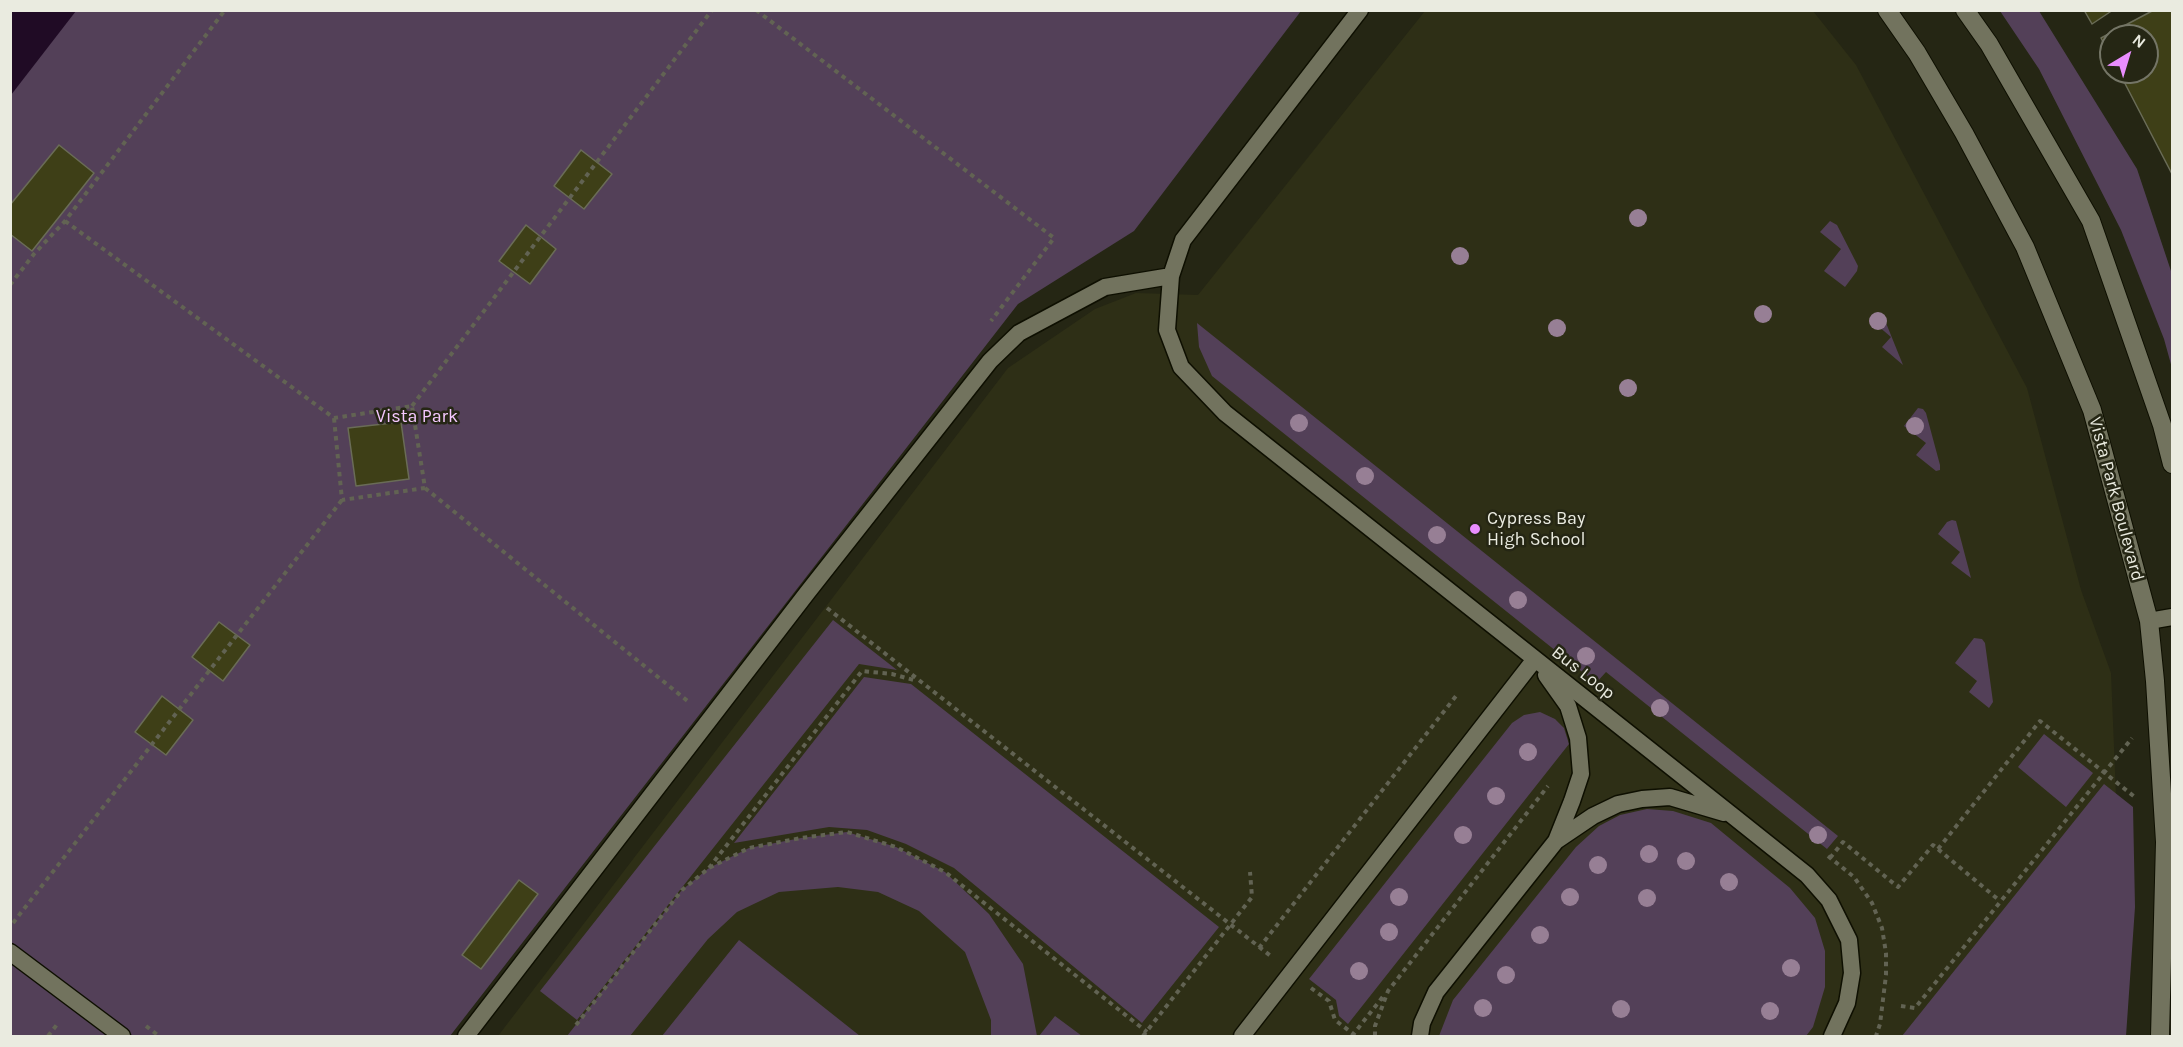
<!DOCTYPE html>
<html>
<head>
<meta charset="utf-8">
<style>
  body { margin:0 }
  #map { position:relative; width:2183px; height:1047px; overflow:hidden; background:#252614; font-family:Karla,sans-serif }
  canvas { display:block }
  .frame { position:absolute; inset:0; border:12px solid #eaebe0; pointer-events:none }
  .north { position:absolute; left:2099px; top:24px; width:60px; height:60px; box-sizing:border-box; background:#252614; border:2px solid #747566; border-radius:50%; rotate:38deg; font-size:16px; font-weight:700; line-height:24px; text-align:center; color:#eaebe0 }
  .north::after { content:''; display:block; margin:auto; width:21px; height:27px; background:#e98dfe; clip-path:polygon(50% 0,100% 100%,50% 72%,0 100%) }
</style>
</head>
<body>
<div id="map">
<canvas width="2183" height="1047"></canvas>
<div class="frame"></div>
<div class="north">N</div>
</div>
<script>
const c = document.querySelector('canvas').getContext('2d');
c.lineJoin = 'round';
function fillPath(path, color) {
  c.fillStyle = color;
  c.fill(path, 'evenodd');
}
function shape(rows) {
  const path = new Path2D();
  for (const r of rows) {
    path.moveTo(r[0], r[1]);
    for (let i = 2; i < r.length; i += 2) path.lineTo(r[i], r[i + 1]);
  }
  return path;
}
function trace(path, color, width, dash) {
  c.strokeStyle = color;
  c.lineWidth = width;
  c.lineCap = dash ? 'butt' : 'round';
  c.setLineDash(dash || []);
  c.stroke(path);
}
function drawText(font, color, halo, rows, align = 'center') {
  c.font = font + ' Karla,sans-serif';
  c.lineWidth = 5;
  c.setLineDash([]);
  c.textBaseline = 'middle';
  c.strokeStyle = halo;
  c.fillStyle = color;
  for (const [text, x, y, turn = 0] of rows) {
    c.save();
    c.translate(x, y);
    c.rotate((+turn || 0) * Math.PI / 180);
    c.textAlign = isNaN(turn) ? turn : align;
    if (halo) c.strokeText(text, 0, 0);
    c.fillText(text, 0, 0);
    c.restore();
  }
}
fillPath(shape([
  [1425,11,1813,11,1856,65,2027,388,2081,590,2111,673,2118,846,2112,1036,498,1036,1008,368,1095,309,1136,293,1198,295]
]), '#2e2f16');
fillPath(shape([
  [10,11,1301,11,1134,231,1018,304,450,1036,11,1036],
  [2000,11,2039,11,2137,169,2172,274,2172,368,2164,339,2121,230,2039,69],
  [1830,221,1837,225,1858,266,1857,271,1845,287,1824,271,1841,249,1820,232],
  [1877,312,1884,318,1903,365,1882,347,1891,337,1871,320],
  [1197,323,1828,828,1838,836,1827,849,1606,672,1596,683,1212,376,1199,347],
  [1918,408,1923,409,1926,413,1940,465,1940,470,1936,471,1916,455,1926,443,1904,426],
  [1952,520,1956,521,1971,578,1951,563,1960,552,1938,534,1947,522],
  [833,620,897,670,859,664,577,1020,540,991],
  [1974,638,1982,639,1985,643,1993,702,1989,708,1969,692,1977,681,1955,663],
  [864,677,911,684,1219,927,1142,1023,954,868,906,844,867,830,829,827,734,843],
  [1540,712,1555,719,1564,728,1569,744,1348,1024,1339,1016,1336,1000,1309,979,1512,723,1524,715],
  [2044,734,2093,773,2066,807,2018,767],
  [2104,784,2133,807,2135,907,2126,1036,1902,1036],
  [1647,809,1673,811,1711,823,1790,888,1815,918,1825,951,1825,987,1813,1027,1806,1036,1439,1036,1453,1000,1576,847,1599,826,1620,815],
  [847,832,896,847,945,872,989,914,1023,964,1037,1036,991,1036,991,1020,965,952,919,911,878,892,838,887,779,892,737,912,708,939,630,1036,567,1036,682,890,709,868,749,848,801,838],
  [739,940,860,1036,662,1036],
  [1055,1016,1082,1036,1039,1036]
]), '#534058');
fillPath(shape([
  [11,10,76,11,11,95,10,11]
]), '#200b25');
const building = shape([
  [2084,10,2113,10,2092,24,2084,10],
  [2154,10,2172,10,2172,174,2119,72,2147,72,2147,36,2111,36,2111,57,2101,38,2154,10],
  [59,145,94,173,32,251,10,234,10,205,59,145],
  [581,150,612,174,584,209,554,186,581,150],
  [526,225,556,249,530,284,499,261,526,225],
  [401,422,409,479,356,486,348,428,401,422],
  [219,622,250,645,223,681,192,657,219,622],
  [162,696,193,720,166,755,135,732,162,696],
  [519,880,538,894,481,969,462,955,519,880]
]);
fillPath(building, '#3e3f17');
trace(building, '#6a6c57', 1.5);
const lane = shape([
  [1171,276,1167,330,1181,367,1225,413,1733,816,1807,875,1829,900,1849,940,1852,973,1847,1003,1832,1036],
  [2149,621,2172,617],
  [1556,841,1593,816,1618,804,1642,799,1670,797,1724,813],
  [10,952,122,1036],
  [466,1036,807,593,990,361,1019,333,1105,287,1171,276,1183,240,1360,10],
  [1242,1036,1535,659],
  [1420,1036,1422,1023,1436,992,1556,841,1572,801,1581,774,1578,738,1568,706,1546,675]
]);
const street = shape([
  [1887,10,1917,53,1964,133,2025,247,2092,410,2149,621,2155,681,2165,842,2160,1036],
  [1965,10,1989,44,2091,221,2162,425,2172,464]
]);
trace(lane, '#0e0f01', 19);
trace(street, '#0e0f01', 20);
trace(shape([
  [756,10,1054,238,991,321],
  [65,221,334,418,412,406,425,488,342,500,334,418],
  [10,285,34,254,65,221,225,10],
  [412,406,712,10],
  [425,488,690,703],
  [827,608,1272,957],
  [1938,849,2040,721,2136,798],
  [1828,856,1854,877,1872,903,1882,928,1886,953,1886,975,1880,1024,1876,1036],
  [1830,858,1843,842,1898,887,1933,845,2000,901],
  [709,868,862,671,892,674,917,681],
  [13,923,342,500],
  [1259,948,1456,696],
  [1311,988,1329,1001,1335,1020,1356,1036],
  [1901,1006,1915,1008,2132,738],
  [576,1025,682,890,709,868,749,848,801,838,847,832,896,847,945,872,1147,1032],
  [146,1026,159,1036],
  [48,1036,59,1022],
  [1143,1036,1252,897,1250,872],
  [1352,1036,1385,994],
  [1375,1036,1375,1026,1388,991,1548,786]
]), '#626353', 4, [4.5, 4.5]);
trace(lane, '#72735e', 16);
trace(street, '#72735e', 18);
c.fillStyle = '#977f95';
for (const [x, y] of [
  [1638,218],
  [1460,256],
  [1763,314],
  [1878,321],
  [1557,328],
  [1628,388],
  [1299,423],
  [1915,426],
  [1365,476],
  [1437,535],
  [1518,600],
  [1586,656],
  [1660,708],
  [1528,752],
  [1496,796],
  [1463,835],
  [1818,835],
  [1649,854],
  [1686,861],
  [1598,865],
  [1729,882],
  [1399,897],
  [1570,897],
  [1647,898],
  [1389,932],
  [1540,935],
  [1791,968],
  [1359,971],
  [1506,975],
  [1483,1008],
  [1621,1009],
  [1770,1011]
]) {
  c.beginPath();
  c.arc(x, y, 9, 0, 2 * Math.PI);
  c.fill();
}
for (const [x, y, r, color] of [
  [1475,529,6,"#e98dfe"]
]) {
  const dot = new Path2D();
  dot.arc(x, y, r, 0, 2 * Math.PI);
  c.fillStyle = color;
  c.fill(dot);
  trace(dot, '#252614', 2);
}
drawText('18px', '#f5c8ff', '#252614', [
  ["Vista Park",417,417]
]);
drawText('18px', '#eaebe0', '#252614', [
  ["Vista Park Boulevard",2116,499,75],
  ["Bus Loop",1583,673,38]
]);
drawText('18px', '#eaebe0', '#252614', [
  ["Cypress Bay",1487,519],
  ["High School",1487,540]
], 'left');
</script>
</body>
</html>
